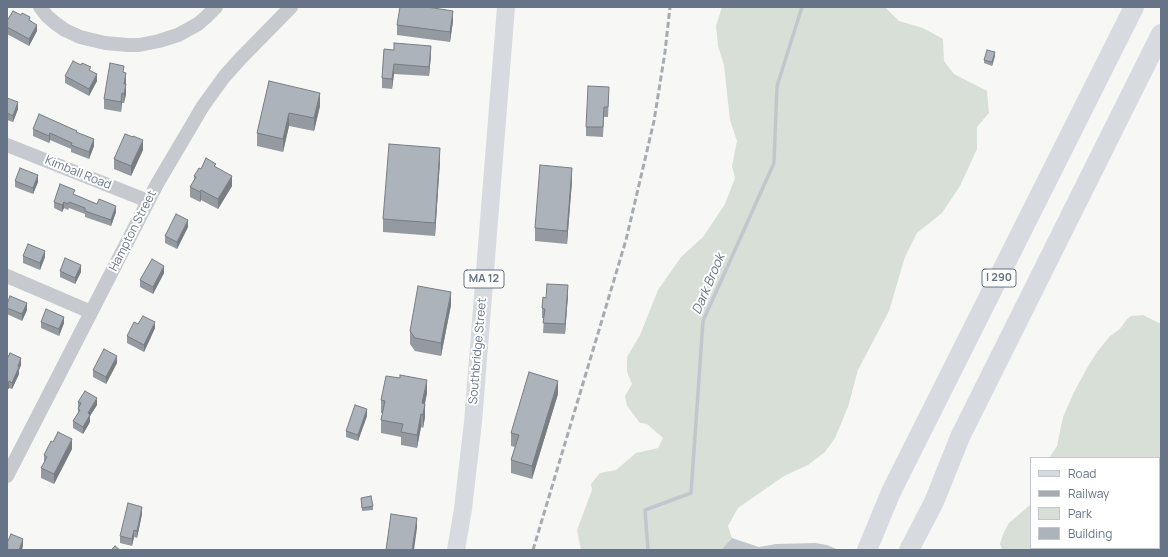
<!DOCTYPE html>
<html>
<head>
<meta charset="utf-8">
<style>
  body { margin:0 }
  #map { position:relative; width:1168px; height:557px; overflow:hidden; background:#f7f8f5; font-family:Manrope,sans-serif }
  canvas { display:block }
  .frame { position:absolute; inset:0; border:8px solid #677386; pointer-events:none }
  .legend { position:absolute; left:1030px; top:457px; width:130px; height:92px; box-sizing:border-box; background:#fff; border:1px solid #c2c7cf; margin:0; padding:5px 7px; list-style:none; font-size:12px; color:#677386 }
  .legend li { display:flex; align-items:center; gap:8px; height:20px }
  .legend b { width:20px; border:1px solid #c2c7cf }
</style>
</head>
<body>
<div id="map">
<canvas width="1168" height="557"></canvas>
<div class="frame"></div>
<ul class="legend">
<li><b style="height:5px;background:#d7dadf"></b>Road</li>
<li><b style="height:5px;background:#a6abb2"></b>Railway</li>
<li><b style="height:11px;background:#d8dfd6"></b>Park</li>
<li><b style="height:11px;background:#acb3ba"></b>Building</li>
</ul>
</div>
<script>
const c = document.querySelector('canvas').getContext('2d');
c.lineJoin = 'round';
function fillPath(path, color) {
  c.fillStyle = color;
  c.fill(path, 'evenodd');
}
function shape(rows) {
  const path = new Path2D();
  for (const r of rows) {
    path.moveTo(r[0], r[1]);
    for (let i = 2; i < r.length; i += 2) path.lineTo(r[i], r[i + 1]);
  }
  return path;
}
function trace(path, color, width, dash) {
  c.strokeStyle = color;
  c.lineWidth = width;
  c.lineCap = dash ? 'butt' : 'round';
  c.setLineDash(dash || []);
  c.stroke(path);
}
function drawText(font, color, halo, rows, align = 'center') {
  c.font = font + ' Manrope,sans-serif';
  c.lineWidth = 4;
  c.setLineDash([]);
  c.textBaseline = 'middle';
  c.strokeStyle = halo;
  c.fillStyle = color;
  for (const [text, x, y, turn = 0] of rows) {
    c.save();
    c.translate(x, y);
    c.rotate((+turn || 0) * Math.PI / 180);
    c.textAlign = isNaN(turn) ? turn : align;
    if (halo) c.strokeText(text, 0, 0);
    c.fillText(text, 0, 0);
    c.restore();
  }
}
fillPath(shape([
  [722,7,885,7,899,21,923,28,943,39,944,61,954,74,987,91,989,113,977,127,977,149,960,186,942,213,917,233,905,257,889,311,858,370,848,407,835,438,825,452,808,465,784,476,738,508,728,526,732,538,721,550,581,550,577,530,592,490,591,484,600,473,616,470,636,453,658,448,663,438,647,424,640,423,627,406,625,396,632,384,627,372,627,357,640,335,658,290,681,257,703,237,725,204,735,178,732,166,737,141,730,120,724,65,718,46,716,26],
  [1143,315,1161,324,1161,550,1002,550,1000,544,1003,534,1009,523,1031,504,1031,548,1159,548,1159,458,1049,458,1057,446,1063,417,1074,392,1087,368,1097,352,1110,336,1120,329,1127,319,1131,316]
]), '#d8dfd6');
fillPath(shape([
  [732,538,759,547,776,544,815,543,827,545,839,550,721,550]
]), '#c0c8ce');
trace(shape([
  [648,550,645,510,691,493,703,321,774,163,777,86,802,7]
]), '#c0c8ce', 3.5);
trace(shape([
  [40,7,47,16,55,23,65,30,80,37,105,43,128,45,139,45,159,41,178,35,198,24,206,17,216,7],
  [7,145,148,201],
  [7,276,91,312],
  [7,476,157,184,203,106,224,77,240,59,291,7]
]), '#c6c9cd', 14);
trace(shape([
  [456,550,463,509,473,422,506,7]
]), '#d7dadf', 18);
trace(shape([
  [867,550,891,492,1134,7],
  [909,550,934,502,960,437,1161,34]
]), '#d7dadf', 20);
trace(shape([
  [533,550,626,240,654,121,665,52,670,7]
]), '#a6abb2', 3, [6, 3]);
fillPath(shape([
  [7,21,30,21,37,31,29,46,7,34],
  [453,21,450,42,397,35,397,25],
  [384,49,431,55,429,76,394,74,392,89,382,88,382,78],
  [995,56,992,66,984,63,984,60],
  [91,71,97,81,89,96,65,83,65,76],
  [124,72,126,94,124,103,122,103,121,112,104,109,104,99],
  [269,81,320,106,314,131,289,126,283,152,257,146,257,133],
  [609,97,608,117,604,117,603,137,586,136,586,127],
  [7,98,18,109,13,122,7,120],
  [33,129,77,132,94,146,89,159,71,152,71,149,50,140,49,143,33,136],
  [143,150,131,176,114,169,114,159],
  [440,161,435,236,383,232,383,219],
  [216,167,232,186,218,209,201,200,200,202,190,197,190,187,194,180,194,176,201,169],
  [15,181,38,182,33,194,15,187],
  [572,181,567,244,535,241,535,228],
  [75,195,116,212,111,226,85,217,85,214,69,208,68,210,64,208,62,212,54,208,54,202],
  [188,227,177,249,165,243,165,236],
  [23,256,45,257,40,270,23,263],
  [60,271,81,272,75,284,60,277],
  [164,273,153,294,140,287,140,280],
  [568,295,565,334,543,333,544,318,542,318,542,308,546,298],
  [7,304,27,310,22,321,7,314],
  [451,305,441,356,415,351,410,344,410,331],
  [41,322,64,323,59,336,41,328],
  [138,324,155,328,144,352,127,343,127,336],
  [7,359,21,365,19,370,19,374,12,389,9,388,7,391],
  [117,363,106,384,93,377,93,370],
  [427,393,425,404,425,417,423,428,421,427,417,448,401,445,401,437,381,433,381,420,383,413,381,413,381,400],
  [558,394,532,479,511,473,511,460,515,447,511,446,511,433],
  [78,402,97,405,90,416,90,422,83,434,73,428,73,421,78,413],
  [367,416,358,441,346,437,346,431],
  [72,449,54,484,41,478,41,468,44,463,44,455],
  [361,498,373,506,373,510,362,511],
  [142,514,137,538,134,537,132,546,120,543,120,536]
]), '#949aa0');
fillPath(shape([
  [453,11,453,21,450,42,450,32],
  [37,25,37,31,29,46,29,39],
  [431,46,431,55,429,76,429,67],
  [995,52,995,56,992,66,992,62],
  [394,64,394,74,392,89,392,79],
  [126,73,126,83,124,93,124,84],
  [97,74,97,81,89,96,89,89],
  [126,84,126,94,124,103,124,94],
  [122,93,122,103,121,112,121,102],
  [320,93,320,106,314,131,314,118],
  [18,102,18,109,13,122,13,116],
  [289,113,289,126,283,152,283,139],
  [50,133,50,140,49,143,49,136],
  [94,139,94,146,89,159,89,152],
  [143,140,143,150,131,176,131,166],
  [440,148,440,161,435,236,435,223],
  [572,168,572,181,567,244,567,231],
  [38,175,38,182,33,194,33,188],
  [232,176,232,186,218,209,218,199],
  [201,190,201,200,200,202,200,192],
  [64,202,64,208,62,212,62,205],
  [116,206,116,212,111,226,111,220],
  [188,220,188,227,177,249,177,242],
  [45,251,45,257,40,270,40,263],
  [81,265,81,272,75,284,75,278],
  [164,266,164,273,153,294,153,287],
  [568,285,568,295,565,334,565,324],
  [451,292,451,305,441,356,441,343],
  [27,303,27,310,22,321,22,314],
  [64,317,64,323,59,336,59,329],
  [155,322,155,328,144,352,144,345],
  [117,356,117,363,106,384,106,377],
  [21,358,21,365,19,370,19,374,12,389,12,383],
  [427,380,427,393,422,416,422,403],
  [9,381,9,388,7,391,7,385],
  [558,381,558,394,532,479,532,466],
  [97,398,97,405,90,416,90,422,83,434,83,427,88,413],
  [425,404,425,417,423,428,423,415],
  [367,409,367,416,358,441,358,435],
  [421,414,421,427,417,448,417,435],
  [72,439,72,449,54,484,54,474],
  [142,507,142,514,137,538,137,531],
  [417,518,417,528,414,550,412,550],
  [134,530,134,537,132,546,132,539],
  [23,539,23,546,22,550,19,550]
]), '#787d82');
const building = shape([
  [400,7,427,7,453,11,450,32,397,25,400,7],
  [13,11,21,15,22,13,30,17,29,20,37,25,29,39,7,27,7,21,13,11],
  [394,43,431,46,429,67,394,64,392,79,382,78,384,49,394,50,394,43],
  [987,50,995,52,992,62,984,60,987,50],
  [73,61,81,65,82,63,91,67,89,70,97,74,89,89,65,76,73,61],
  [110,63,124,66,123,72,126,73,124,84,126,84,124,94,122,93,121,102,104,99,110,63],
  [269,81,320,93,314,118,289,113,283,139,257,133,269,81],
  [588,86,609,87,608,107,604,107,603,127,586,127,588,86],
  [7,98,18,102,13,116,7,113,7,98],
  [39,114,77,131,76,132,94,139,89,152,71,145,72,143,50,133,49,136,33,129,39,114],
  [125,134,133,137,133,136,143,140,131,166,114,159,125,134],
  [389,144,440,148,435,223,383,219,389,144],
  [206,158,216,164,214,166,232,176,218,199,201,190,200,192,190,187,196,177,194,176,199,168,201,169,206,158],
  [540,165,572,168,567,231,535,228,540,165],
  [20,168,38,175,33,188,15,181,20,168],
  [60,184,75,190,73,194,97,204,99,199,116,206,111,220,85,211,85,208,69,202,68,204,64,202,62,205,54,202,60,184],
  [176,214,188,220,177,242,165,236,176,214],
  [28,244,45,251,40,263,23,256,28,244],
  [65,258,81,265,75,278,60,271,65,258],
  [152,259,164,266,153,287,140,280,152,259],
  [547,284,568,285,565,324,543,323,545,309,542,308,543,297,546,298,547,284],
  [418,286,451,292,441,343,415,338,410,331,418,286],
  [10,296,27,303,22,314,7,308,7,304,10,296],
  [46,309,64,317,59,329,41,322,46,309],
  [143,316,155,322,144,345,127,336,134,322,138,324,143,316],
  [104,349,117,356,106,377,93,370,104,349],
  [10,353,21,358,18,366,19,367,12,383,9,381,7,385,7,359,10,353],
  [529,372,558,381,532,466,511,460,519,435,511,433,529,372],
  [400,375,427,380,422,403,425,404,423,415,421,414,417,435,401,432,403,424,381,420,385,401,381,400,386,376,400,378,400,375],
  [85,391,97,398,88,413,90,415,83,427,73,421,80,410,78,409,81,403,78,402,85,391],
  [355,405,367,409,358,435,346,431,355,405],
  [58,432,72,439,54,474,41,468,47,457,44,455,51,441,53,442,58,432],
  [371,496,373,506,362,508,361,498,371,496],
  [128,503,142,507,137,531,134,530,132,539,120,536,128,503],
  [391,514,417,518,412,550,386,550,391,514],
  [11,534,23,539,19,550,7,550,7,548,8,545,7,545,7,543,11,534],
  [115,546,120,550,111,550,115,546]
]);
fillPath(building, '#acb3ba');
trace(building, '#787d82', 1);
for (const [x, y, w] of [
  [999,278,34],
  [484,279,40]
]) {
  const box = new Path2D();
  box.roundRect(x - w / 2, y - 9, w, 18, 3);
  c.fillStyle = '#fff';
  c.fill(box);
  trace(box, '#677386', 1);
}
drawText('bold 11px', '#677386', null, [
  ["I 290",999,278],
  ["MA 12",484,279]
]);
drawText('12px', '#677386', '#fff', [
  ["Kimball Road",78,173,22],
  ["Hampton Street",133,231,-63],
  ["Southbridge Street",478,351,-85]
]);
drawText('italic 13px', '#637482', '#fff', [
  ["Dark Brook",709,284,-67]
]);
</script>
</body>
</html>
